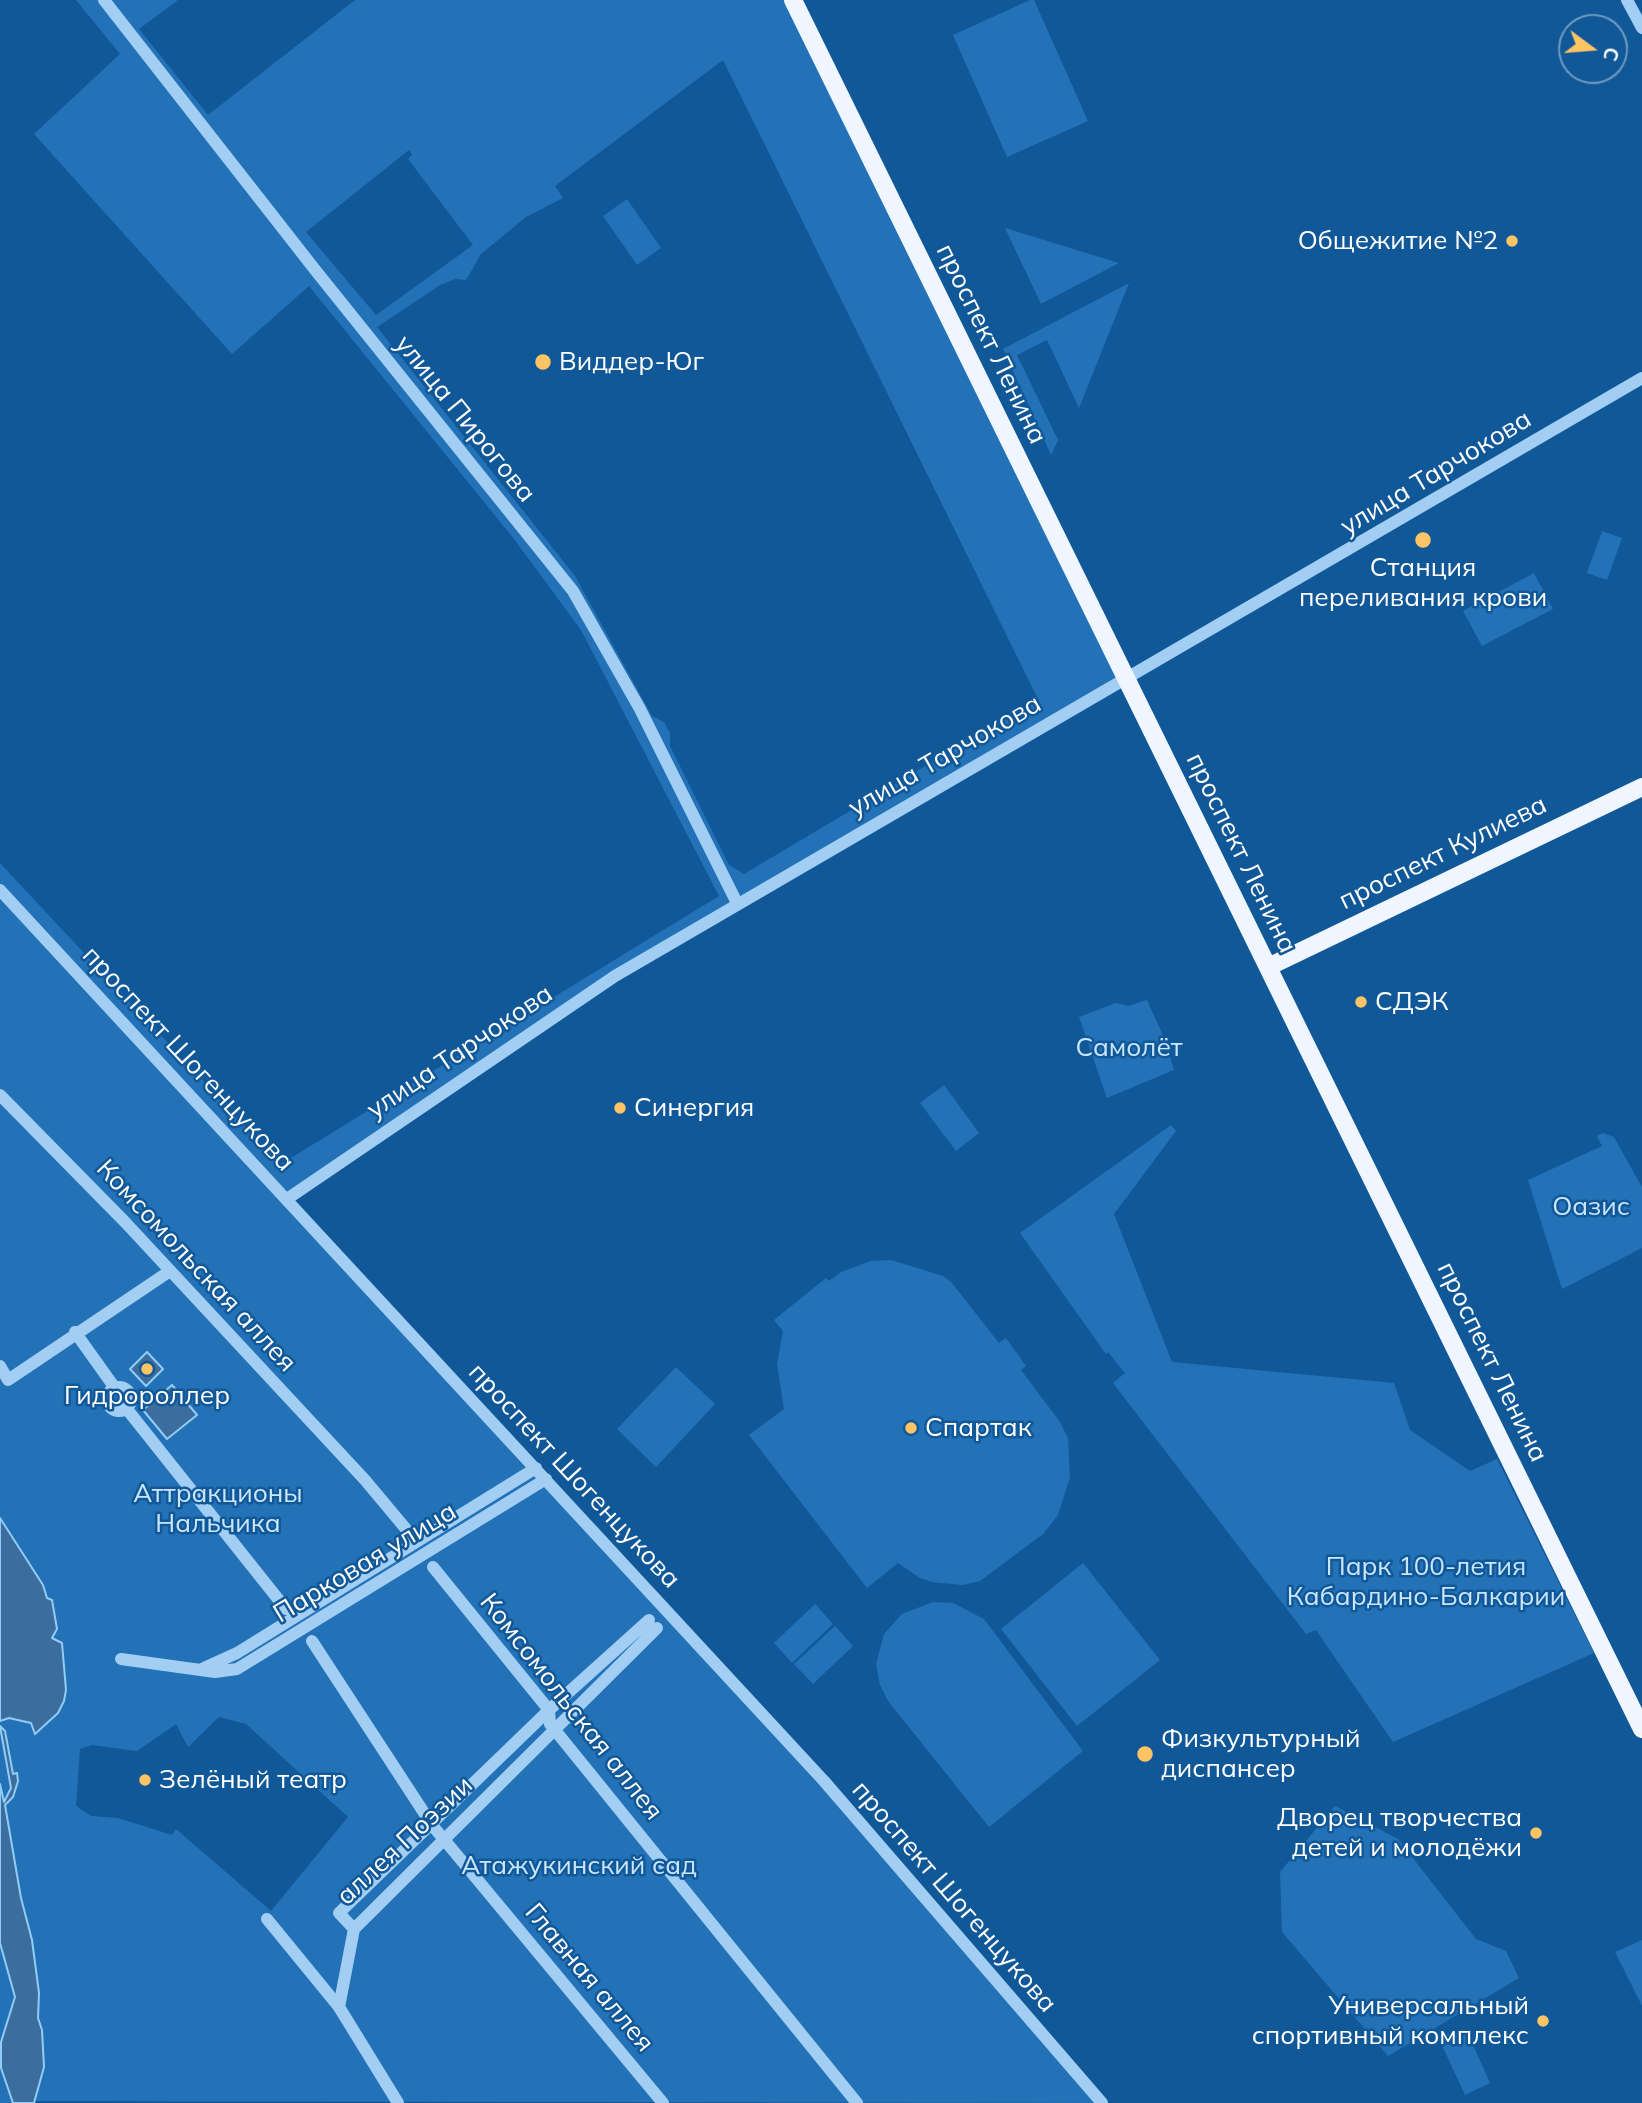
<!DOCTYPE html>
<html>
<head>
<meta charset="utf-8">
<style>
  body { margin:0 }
  #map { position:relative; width:1642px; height:2103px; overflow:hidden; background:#115898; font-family:Mulish,sans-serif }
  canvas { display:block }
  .north { position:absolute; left:1558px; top:14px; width:70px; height:70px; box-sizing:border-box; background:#115898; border:2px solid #709bc1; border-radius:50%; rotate:106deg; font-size:19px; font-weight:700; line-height:28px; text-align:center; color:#fff }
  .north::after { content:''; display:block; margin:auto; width:24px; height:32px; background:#ffc565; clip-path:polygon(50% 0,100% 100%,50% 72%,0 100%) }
</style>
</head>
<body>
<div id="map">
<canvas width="1642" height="2103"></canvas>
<div class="north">С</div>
</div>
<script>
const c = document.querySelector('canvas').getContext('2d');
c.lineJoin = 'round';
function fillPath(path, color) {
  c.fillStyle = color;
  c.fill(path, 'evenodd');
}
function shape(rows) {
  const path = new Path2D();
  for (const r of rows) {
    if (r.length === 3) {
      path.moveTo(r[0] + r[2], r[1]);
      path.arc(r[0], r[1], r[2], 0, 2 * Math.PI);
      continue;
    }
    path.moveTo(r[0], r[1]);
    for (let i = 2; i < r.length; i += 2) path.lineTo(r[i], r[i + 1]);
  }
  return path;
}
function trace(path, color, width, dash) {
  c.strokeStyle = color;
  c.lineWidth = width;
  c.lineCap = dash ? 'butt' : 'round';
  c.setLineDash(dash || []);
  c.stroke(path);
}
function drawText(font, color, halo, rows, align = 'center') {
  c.font = font + ' Mulish,sans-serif';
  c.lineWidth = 5;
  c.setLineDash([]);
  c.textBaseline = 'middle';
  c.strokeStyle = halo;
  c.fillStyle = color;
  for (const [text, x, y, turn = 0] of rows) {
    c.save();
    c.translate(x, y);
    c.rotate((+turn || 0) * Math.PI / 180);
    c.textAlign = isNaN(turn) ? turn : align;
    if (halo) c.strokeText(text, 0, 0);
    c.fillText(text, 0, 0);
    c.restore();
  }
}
fillPath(shape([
  [76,0,178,0,139,29,208,115,355,0,793,0,1126,678,737,903,287,1199,824,1781,1102,2103,33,2101,44,2067,42,2030,38,2018,39,1993,32,1940,21,1898,0,1784,0,863,281,1164,719,896,581,630,514,539,309,286,232,354,34,134,120,54],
  [723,60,1038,699,744,874,729,865,670,746,670,733,664,722,652,716,575,576,377,327,440,285,455,279,466,280,481,254,526,217,563,198,555,186],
  [409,150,412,155,408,159,473,245,376,315,306,232],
  [219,1717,246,1724,348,1817,271,1911,176,1829,172,1835,118,1818,91,1816,76,1806,80,1749,92,1745,137,1751,176,1724,188,1747],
  [1030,0,1034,0,1088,121,1007,157,953,35],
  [627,199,661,248,637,265,603,216],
  [1005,228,1119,263,1041,304],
  [1129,283,1079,408,1047,340,1017,355,1058,440,1051,455,1003,349],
  [1602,531,1622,538,1607,580,1587,573],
  [1534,573,1553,609,1482,646,1463,611],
  [1147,1000,1165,1040,1174,1070,1107,1098,1079,1017,1116,1003,1128,1006],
  [944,1085,979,1133,956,1151,920,1103],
  [1171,1125,1176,1131,1114,1214,1172,1362,1394,1383,1410,1430,1470,1471,1497,1459,1594,1653,1393,1742,1316,1630,1306,1634,1113,1383,1125,1373,1108,1352,1106,1354,1020,1233],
  [1603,1133,1614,1137,1642,1187,1642,1248,1562,1289,1528,1180,1602,1146,1597,1136],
  [891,1260,943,1276,952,1283,999,1343,1006,1338,1026,1366,1021,1370,1060,1422,1068,1438,1070,1477,1058,1515,1043,1534,980,1581,963,1585,932,1582,920,1578,898,1563,867,1588,749,1435,784,1409,777,1364,783,1331,774,1320,826,1278,829,1281,841,1272,871,1261],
  [676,1367,715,1404,656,1467,617,1429],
  [1083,1563,1160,1660,1077,1726,1001,1629],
  [933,1602,953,1603,984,1619,1083,1751,989,1827,888,1701,880,1685,876,1664,884,1634,902,1614],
  [815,1604,833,1624,792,1663,774,1643],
  [835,1626,853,1646,813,1684,794,1664],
  [1335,1806,1398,1839,1476,1939,1506,1951,1519,1978,1388,2056,1282,1932,1280,1872],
  [1642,1940,1642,2006,1615,1952],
  [0,1943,15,1997,1,2042,1,2068,13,2103,0,2103],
  [1466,2029,1490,2083,1465,2095,1440,2041]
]), '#2372b7');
const water = shape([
  [147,1352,163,1369,146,1386,130,1369,147,1352],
  [172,1385,197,1415,167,1439,143,1410,172,1385],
  [0,1518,43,1585,47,1598,52,1600,57,1629,52,1638,62,1643,66,1690,64,1701,58,1713,35,1734,31,1723,9,1718,0,1721,0,1518],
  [0,1726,5,1731,13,1774,17,1773,18,1781,13,1797,5,1805,21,1898,32,1940,39,1993,38,2018,42,2030,44,2067,34,2103,13,2103,1,2068,1,2042,15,1997,0,1943,0,1784,4,1802,11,1788,0,1726]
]);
fillPath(water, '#3b6e9c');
trace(water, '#93cbf7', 2);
trace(shape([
  [104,0,316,271,573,591,640,709,737,903],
  [1627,0,1642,28],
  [0,890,824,1781,1102,2103],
  [0,1095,125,1222,365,1480,411,1535],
  [287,1199,615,976,1642,378],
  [75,1332,115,1388],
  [0,1366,8,1380,170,1271],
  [119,1399,12],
  [126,1408,286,1609],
  [433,1567,549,1710,550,1724,857,2103],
  [312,1641,432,1825,663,2103],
  [121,1659,215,1672,237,1669,546,1479],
  [204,1668,237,1653,536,1468],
  [267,1919,339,2007,398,2103],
  [354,1929,339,1913,549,1710,649,1620],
  [354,1929,657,1628],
  [339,2007,354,1929]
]), '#a2cef4', 12);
trace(shape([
  [793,0,1642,1729],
  [1268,967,1642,787]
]), '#eff6ff', 18);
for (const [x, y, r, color] of [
  [1512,241,7,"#ffc565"],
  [543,362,9,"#ffc565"],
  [1423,540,9,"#ffc565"],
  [1361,1002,7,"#ffc565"],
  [620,1108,7,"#ffc565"],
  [147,1369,7,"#ffc565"],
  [911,1428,7,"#ffc565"],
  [1145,1754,9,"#ffc565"],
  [145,1780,7,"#ffc565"],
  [1536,1833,7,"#ffc565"],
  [1543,2021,7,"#ffc565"]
]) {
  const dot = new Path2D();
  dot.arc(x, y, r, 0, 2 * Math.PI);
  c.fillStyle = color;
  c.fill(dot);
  trace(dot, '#115898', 2.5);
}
drawText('26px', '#fff', '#115898', [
  ["Общежитие №2",1498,241,"right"],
  ["Виддер-Юг",559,362],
  ["Станция",1423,568,"center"],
  ["переливания крови",1423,598,"center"],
  ["СДЭК",1375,1002],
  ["Синергия",634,1108],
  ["Гидророллер",147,1396,"center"],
  ["Спартак",925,1428],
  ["Физкультурный",1161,1739],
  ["диспансер",1161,1769],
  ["Зелёный театр",159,1780],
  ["Дворец творчества",1522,1818,"right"],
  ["детей и молодёжи",1522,1848,"right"],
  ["Универсальный",1529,2006,"right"],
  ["спортивный комплекс",1529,2036,"right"]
], 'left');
drawText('26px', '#fff', '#115898', [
  ["проспект Ленина",991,344,64],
  ["улица Пирогова",465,419,51],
  ["улица Тарчокова",1436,473,-31],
  ["улица Тарчокова",945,756,-30],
  ["проспект Ленина",1241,853,64],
  ["проспект Кулиева",1443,853,-26],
  ["улица Тарчокова",460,1052,-34],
  ["проспект Шогенцукова",188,1059,47],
  ["Комсомольская аллея",196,1266,47],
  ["проспект Ленина",1492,1362,64],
  ["проспект Шогенцукова",574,1476,47],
  ["Парковая улица",365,1563,-31],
  ["Комсомольская аллея",571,1707,52],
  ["аллея Поэзии",405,1841,-43],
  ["проспект Шогенцукова",954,1897,49],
  ["Главная аллея",589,1978,50]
]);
drawText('26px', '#cae6fe', '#115898', [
  ["Самолёт",1129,1048],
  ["Оазис",1591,1207],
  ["Аттракционы",218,1494],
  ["Нальчика",218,1524],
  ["Парк 100-летия",1426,1567],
  ["Кабардино-Балкарии",1426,1597],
  ["Атажукинский сад",579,1866]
]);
</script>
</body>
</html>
